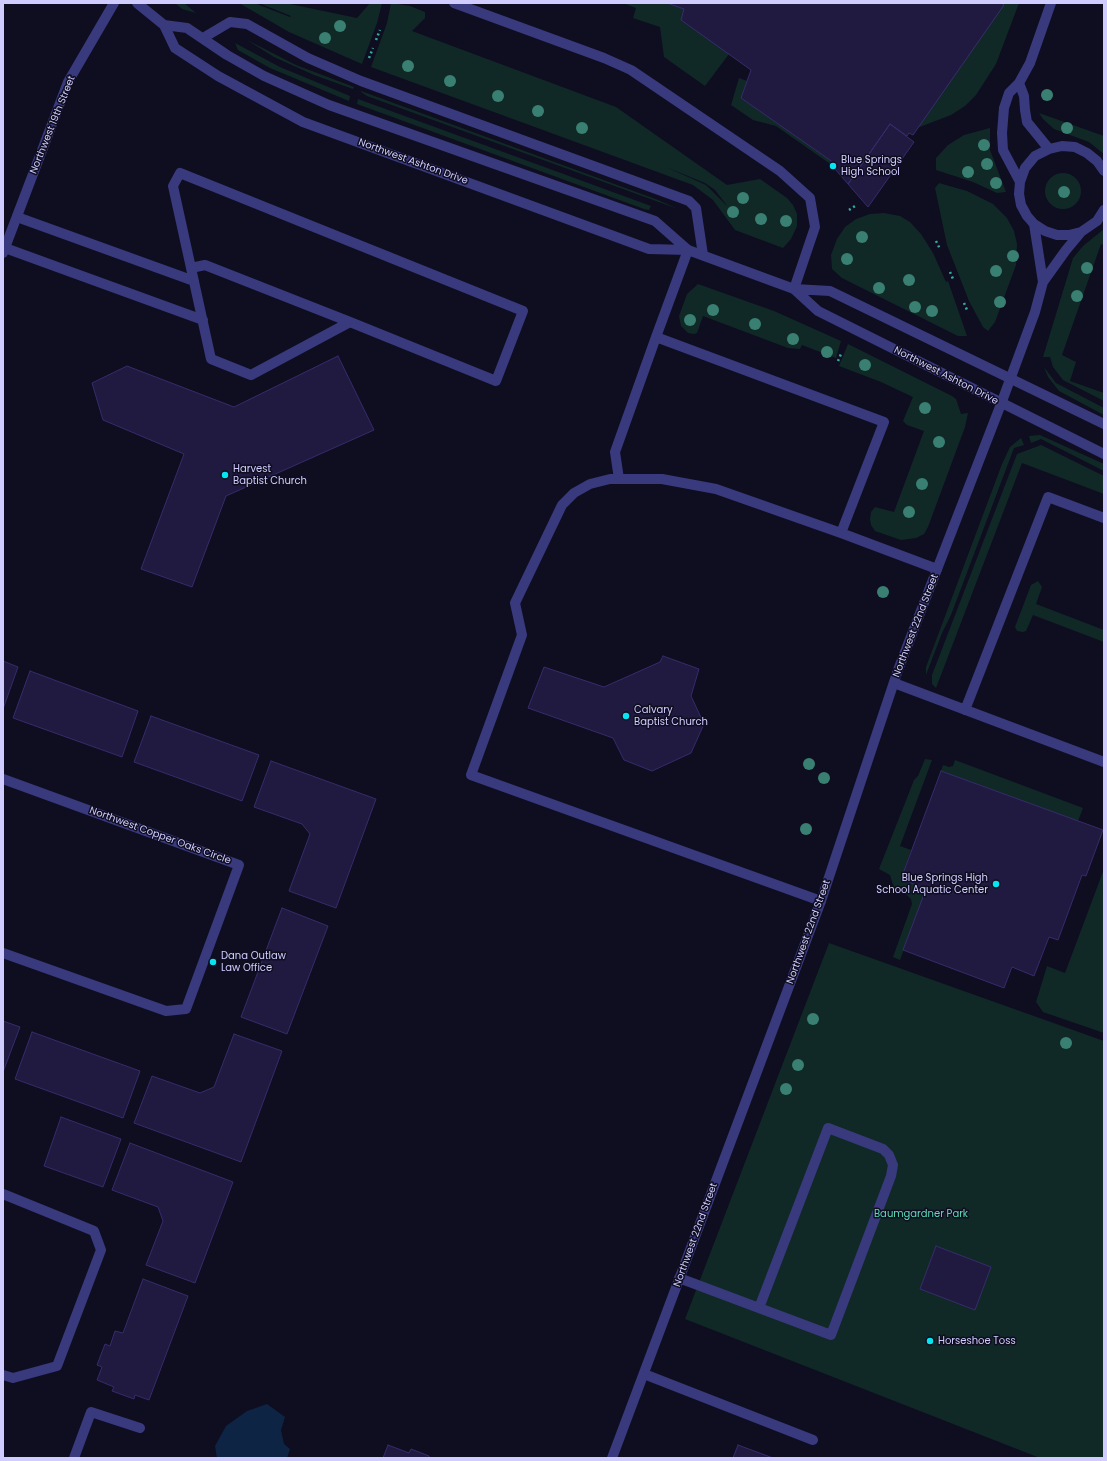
<!DOCTYPE html>
<html>
<head>
<meta charset="utf-8">
<style>
  body { margin:0 }
  #map { position:relative; width:1107px; height:1461px; overflow:hidden; background:#0f0d20; font-family:Poppins,sans-serif }
  canvas { display:block }
  .frame { position:absolute; inset:0; border:4px solid #d0cdfe; pointer-events:none }
</style>
</head>
<body>
<div id="map">
<canvas width="1107" height="1461"></canvas>
<div class="frame"></div>
</div>
<script>
const c = document.querySelector('canvas').getContext('2d');
c.lineJoin = 'round';
function fillPath(path, color) {
  c.fillStyle = color;
  c.fill(path, 'evenodd');
}
function shape(rows) {
  const path = new Path2D();
  for (const r of rows) {
    if (r.length === 3) {
      path.moveTo(r[0] + r[2], r[1]);
      path.arc(r[0], r[1], r[2], 0, 2 * Math.PI);
      continue;
    }
    path.moveTo(r[0], r[1]);
    for (let i = 2; i < r.length; i += 2) path.lineTo(r[i], r[i + 1]);
  }
  return path;
}
function trace(path, color, width, dash) {
  c.strokeStyle = color;
  c.lineWidth = width;
  c.lineCap = dash ? 'butt' : 'round';
  c.setLineDash(dash || []);
  c.stroke(path);
}
function drawText(font, color, halo, rows, align = 'center') {
  c.font = font + ' Poppins,sans-serif';
  c.lineWidth = 3;
  c.setLineDash([]);
  c.textBaseline = 'middle';
  c.strokeStyle = halo;
  c.fillStyle = color;
  for (const [text, x, y, turn = 0] of rows) {
    c.save();
    c.translate(x, y);
    c.rotate((+turn || 0) * Math.PI / 180);
    c.textAlign = isNaN(turn) ? turn : align;
    if (halo) c.strokeText(text, 0, 0);
    c.fillText(text, 0, 0);
    c.restore();
  }
}
fillPath(shape([
  [175,3,184,3,196,13,182,9],
  [239,3,254,3,290,17,291,16,259,3,285,3,357,18,370,3,382,3,377,23,362,64,289,32],
  [391,3,410,6,425,12,425,18,412,31,616,107,727,185,760,179,787,198,793,205,797,214,797,226,791,239,783,248,735,230,713,200,693,185,371,67,387,23],
  [666,167,705,183,715,190,728,207,706,185],
  [623,3,667,3,684,9,729,54,705,86,664,57,660,27,633,18,636,8],
  [1004,3,1019,3,996,64,976,95,965,106,951,115,917,128],
  [247,40,296,65,354,87,353,89,314,75,274,57],
  [235,43,280,67,350,96,349,101,270,68,238,50],
  [739,78,747,81,741,98,837,165,836,168,776,126,753,120,731,105],
  [361,91,658,200,678,209,367,96,361,92],
  [358,99,528,161,651,206,649,210,644,209,357,104],
  [1039,113,1104,136,1104,154,1089,142,1054,129,1043,119],
  [990,128,990,150,1006,192,997,193,973,182,936,170,936,158,948,145,964,135],
  [1063,191,18],
  [939,183,967,191,993,204,1007,218,1014,231,1017,244,1016,265,995,322,988,331,983,327,969,301,947,245,935,188],
  [884,213,900,216,910,222,921,234,933,253,946,282,948,281,967,336,958,336,842,278,832,269,831,255,837,239,845,227,856,219,870,214],
  [1104,229,1104,245,1101,244,1062,355,1076,362,1070,381,1104,393,1104,401,1063,380,1053,367,1050,357,1043,357,1073,258,1083,246],
  [698,284,774,311,841,341,836,358,802,345,800,349,788,348,703,316,697,333,694,334,688,333,681,326,679,316,687,294],
  [848,344,952,396,956,399,961,414,968,413,965,427,928,527,924,534,916,538,901,540,875,531,871,525,870,519,871,512,875,507,894,512,924,431,907,425,903,421,913,397,881,382,839,366],
  [1044,367,1056,383,1104,408,1104,415,1059,391,1048,377],
  [1040,435,1104,464,1104,471,1041,439,1031,443,1029,436],
  [1021,438,1024,445,1014,448,951,615,942,633,926,675,926,667,1002,464,1010,447],
  [1041,445,1104,476,1104,494,1022,463,936,688,932,684,932,675,1017,454],
  [1038,581,1042,587,1036,604,1104,630,1104,642,1033,615,1026,631,1023,632,1017,631,1015,627,1031,585],
  [925,759,932,760,900,846,911,850,901,879,926,889,900,960,893,957,912,904,911,899,906,894,894,888,890,875,879,869,914,780,918,776],
  [955,760,1083,808,1078,821,941,771,943,765,949,767,953,766],
  [1104,869,1104,1033,1043,1012,1036,1002,1047,966,1065,973],
  [829,943,1104,1041,1104,1458,1040,1458,685,1319]
]), '#102927');
fillPath(shape([
  [267,1404,285,1417,281,1430,284,1444,290,1449,287,1458,217,1458,215,1446,226,1426,247,1411]
]), '#0d2444');
const building = shape([
  [667,3,1001,3,1004,5,913,135,909,133,907,136,890,124,848,184,835,169,837,165,741,98,751,70,681,20,684,9,667,3],
  [890,124,914,142,868,207,848,184,890,124],
  [338,356,374,430,226,496,192,587,141,569,184,454,103,420,92,383,127,366,234,407,338,356],
  [663,656,699,669,691,696,704,724,691,753,652,771,624,760,613,738,528,708,544,667,604,687,660,662,663,656],
  [3,661,18,667,3,709,3,661],
  [30,671,138,711,122,757,13,718,30,671],
  [151,716,259,755,242,801,134,762,151,716],
  [271,761,376,799,336,908,289,891,310,834,302,824,254,807,271,761],
  [941,771,1103,830,1086,876,1082,875,1058,940,1049,937,1034,976,1012,967,1004,988,903,950,926,889,901,879,941,771],
  [282,908,328,926,287,1034,241,1017,282,908],
  [3,1021,20,1027,3,1072,3,1021],
  [32,1032,140,1071,123,1118,15,1079,32,1032],
  [234,1034,282,1051,241,1162,134,1123,152,1076,200,1093,214,1087,234,1034],
  [61,1117,121,1139,103,1187,44,1166,61,1117],
  [130,1143,233,1182,195,1283,146,1265,163,1221,158,1207,112,1190,130,1143],
  [936,1246,991,1267,975,1310,920,1289,936,1246],
  [143,1279,188,1296,149,1400,135,1395,134,1399,112,1391,114,1387,97,1380,102,1367,97,1365,105,1344,110,1346,115,1331,123,1333,143,1279],
  [388,1445,409,1453,411,1449,429,1456,429,1458,383,1458,388,1445],
  [738,1445,773,1458,733,1458,738,1445]
]);
fillPath(building, '#201a40');
trace(building, '#362c6c', 1);
trace(shape([
  [376,40,380,30],
  [369,58,373,48],
  [849,210,855,206],
  [936,241,940,249],
  [950,272,953,279],
  [964,303,967,310],
  [838,361,841,354]
]), '#30afa1', 2.5, [2, 3]);
trace(shape([
  [454,3,604,58,631,70,780,171,810,198,815,227,794,289],
  [203,38,230,22,247,24,308,58,361,81,689,201,696,208,703,255],
  [1019,83,1024,96,1025,110,1027,122,1049,149],
  [1104,171,1097,161,1087,153,1075,147,1062,146,1049,149,1035,156,1025,168,1020,182,1019,194,1021,205,1027,216,1034,224,1045,231,1057,235,1069,235,1081,232,1097,221,1104,210],
  [1020,182,1003,150,1002,133,1004,108,1009,93,1019,83,1030,63,1051,3],
  [17,217,194,281],
  [1034,224,1043,282],
  [5,248,203,320],
  [191,268,205,265,350,322,496,381,523,311,180,173,173,186,211,359,251,375,350,322],
  [656,337,688,250],
  [1001,404,1035,312,1043,282,1066,250,1081,232],
  [619,479,615,452,656,337,884,422,841,533],
  [894,683,1104,762],
  [965,710,1048,497,1104,518],
  [3,779,239,865,186,1009,166,1011,3,953],
  [821,901,471,775,522,635,515,603,562,505,574,493,590,484,610,479,662,479,716,489,841,533,937,569],
  [3,1194,94,1231,101,1250,57,1366,13,1378,3,1375],
  [679,1278,831,1335,891,1176,893,1165,889,1155,883,1149,828,1128,759,1308],
  [644,1374,813,1440],
  [74,1458,91,1412,140,1428]
]), '#39397e', 10);
trace(shape([
  [137,3,164,25,175,48,218,76,303,122,649,249,688,250,794,289,830,291,1104,424],
  [164,25,187,28,227,55,264,76,329,105,655,221,688,250],
  [3,253,68,82,114,3],
  [794,289,818,311,1104,454],
  [612,1458,821,901,898,670,1001,404]
]), '#39397e', 10);
c.fillStyle = '#397f72';
for (const [x, y] of [
  [340,26],
  [325,38],
  [408,66],
  [450,81],
  [1047,95],
  [498,96],
  [538,111],
  [582,128],
  [1067,128],
  [984,145],
  [987,164],
  [968,172],
  [996,183],
  [1064,192],
  [743,198],
  [733,212],
  [761,219],
  [786,221],
  [862,237],
  [1013,256],
  [847,259],
  [1087,268],
  [996,271],
  [909,280],
  [879,288],
  [1077,296],
  [1000,302],
  [915,307],
  [713,310],
  [932,311],
  [690,320],
  [755,324],
  [793,339],
  [827,352],
  [865,365],
  [925,408],
  [939,442],
  [922,484],
  [909,512],
  [883,592],
  [809,764],
  [824,778],
  [806,829],
  [813,1019],
  [1066,1043],
  [798,1065],
  [786,1089]
]) {
  c.beginPath();
  c.arc(x, y, 6, 0, 2 * Math.PI);
  c.fill();
}
for (const [x, y, r, color] of [
  [833,166,4,"#05e5f2"],
  [225,475,4,"#05e5f2"],
  [626,716,4,"#05e5f2"],
  [996,884,4,"#05e5f2"],
  [213,962,4,"#05e5f2"],
  [930,1341,4,"#05e5f2"]
]) {
  const dot = new Path2D();
  dot.arc(x, y, r, 0, 2 * Math.PI);
  c.fillStyle = color;
  c.fill(dot);
  trace(dot, '#0f0d20', 1.5);
}
drawText('10px', '#d0cdfe', '#0f0d20', [
  ["Northwest 19th Street",53,125,-68],
  ["Northwest Ashton Drive",413,162,20],
  ["Northwest Ashton Drive",946,376,27],
  ["Northwest 22nd Street",916,626,-69],
  ["Northwest Copper Oaks Circle",160,836,20],
  ["Northwest 22nd Street",809,932,-70],
  ["Northwest 22nd Street",696,1235,-70]
]);
drawText('10px', '#d0cdfe', '#0f0d20', [
  ["Blue Springs",841,160],
  ["High School",841,172],
  ["Harvest",233,469],
  ["Baptist Church",233,481],
  ["Calvary",634,710],
  ["Baptist Church",634,722],
  ["Blue Springs High",988,878,"right"],
  ["School Aquatic Center",988,890,"right"],
  ["Dana Outlaw",221,956],
  ["Law Office",221,968],
  ["Horseshoe Toss",938,1341]
], 'left');
drawText('10px', '#5bdcb6', '#0f0d20', [
  ["Baumgardner Park",921,1214]
]);
</script>
</body>
</html>
